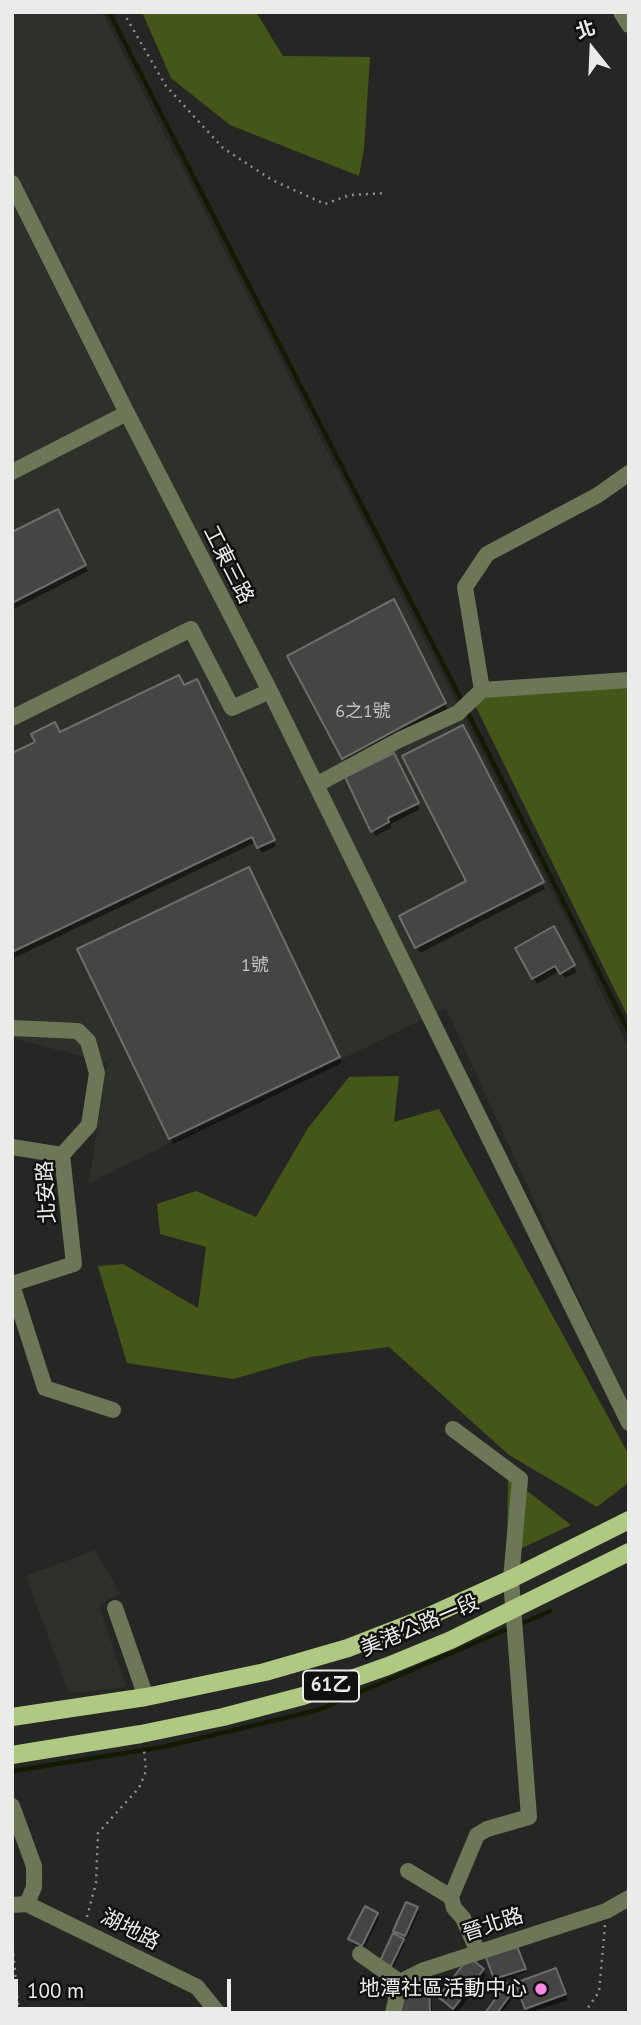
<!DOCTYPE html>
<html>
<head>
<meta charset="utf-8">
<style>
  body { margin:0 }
  #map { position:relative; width:641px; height:2025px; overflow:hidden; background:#262725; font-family:"PT Sans","Noto Sans TC",sans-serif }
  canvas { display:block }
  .frame { position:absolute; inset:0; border:14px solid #ebecea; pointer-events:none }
  .north { position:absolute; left:557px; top:14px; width:70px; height:70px; -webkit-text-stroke:5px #10100f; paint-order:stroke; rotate:342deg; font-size:19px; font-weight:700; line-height:28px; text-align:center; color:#ebecea }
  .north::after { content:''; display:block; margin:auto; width:24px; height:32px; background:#ebecea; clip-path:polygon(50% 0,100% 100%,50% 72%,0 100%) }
  .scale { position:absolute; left:14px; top:1979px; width:217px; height:32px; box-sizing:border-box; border:4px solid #ebecea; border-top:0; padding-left:9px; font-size:21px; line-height:24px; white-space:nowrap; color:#ebecea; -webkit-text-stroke:5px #10100f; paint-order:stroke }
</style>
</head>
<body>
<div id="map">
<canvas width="641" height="2025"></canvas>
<div class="frame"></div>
<div class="north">北</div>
<div class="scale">100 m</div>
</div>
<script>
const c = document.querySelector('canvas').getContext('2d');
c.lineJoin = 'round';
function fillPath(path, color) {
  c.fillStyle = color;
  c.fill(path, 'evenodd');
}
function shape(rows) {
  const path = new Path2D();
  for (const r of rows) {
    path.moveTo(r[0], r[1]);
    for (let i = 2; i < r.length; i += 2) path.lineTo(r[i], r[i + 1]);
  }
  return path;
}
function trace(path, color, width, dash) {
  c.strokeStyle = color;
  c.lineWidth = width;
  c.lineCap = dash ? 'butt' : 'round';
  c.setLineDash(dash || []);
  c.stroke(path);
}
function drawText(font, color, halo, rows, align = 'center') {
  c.font = font + ' "PT Sans","Noto Sans TC",sans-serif';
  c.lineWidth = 5;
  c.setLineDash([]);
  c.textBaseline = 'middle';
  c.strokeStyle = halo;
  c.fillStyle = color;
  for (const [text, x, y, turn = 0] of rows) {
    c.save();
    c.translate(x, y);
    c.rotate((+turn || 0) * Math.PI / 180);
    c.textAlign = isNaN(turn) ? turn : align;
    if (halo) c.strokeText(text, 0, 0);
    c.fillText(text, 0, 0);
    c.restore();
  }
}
fillPath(shape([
  [12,12,102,12,477,743,584,955,629,1050,629,1408,446,1008,89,1183,107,1063,12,1038],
  [95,1550,120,1593,99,1605,126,1687,69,1693,26,1576]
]), '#2e3129');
fillPath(shape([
  [142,12,256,12,283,56,370,57,364,148,359,176,230,125,171,78],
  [629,672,629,1019,476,707,478,690],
  [399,1076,394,1122,439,1109,629,1455,629,1482,597,1507,509,1455,389,1347,310,1357,233,1379,127,1363,98,1266,123,1264,198,1308,206,1247,160,1234,157,1204,196,1191,256,1217,308,1128,349,1077],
  [508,1476,571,1525,507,1555]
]), '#445718');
fillPath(shape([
  [57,511,88,571,12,610,12,534],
  [396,607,447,709,347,764,289,657],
  [184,687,200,687,276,846,262,853,256,842,12,959,12,755,60,734],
  [462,727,545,889,420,953,401,916,468,882],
  [396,761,420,809,391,824,391,828,376,836,373,831],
  [251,875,342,1063,173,1144,170,1138],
  [553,928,577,972,565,978,560,971,537,984,517,948],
  [366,1909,377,1915,379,1918,364,1949,352,1943,350,1939],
  [417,1909,419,1912,407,1938,400,1935,405,1944,393,1968,384,1964,400,1939,395,1930],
  [517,1949,526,1972,498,1982,496,1978],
  [483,1970,486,1976,457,2013,443,2003,440,1997],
  [556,1970,568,2000,529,2013,517,1984],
  [428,1979,431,1985,432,2013,402,2013],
  [514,1990,516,1993,502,2013,487,2013]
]), '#0007');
trace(shape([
  [109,12,463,703],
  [467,711,629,1032],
  [518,1625,550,1611],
  [12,1771,163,1747,318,1710,510,1628]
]), '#121a02', 4.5);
const building = shape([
  [58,509,86,565,12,603,12,532,58,509],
  [394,599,446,703,342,759,287,656,394,599],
  [179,675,184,685,197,679,275,840,257,848,252,837,12,952,12,753,35,742,31,734,55,722,60,732,179,675],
  [463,725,544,882,415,948,399,916,466,881,402,756,463,725],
  [394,753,419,803,388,818,389,822,371,832,345,777,394,753],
  [249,867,340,1057,169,1139,77,949,249,867],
  [554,926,575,965,560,974,555,966,532,979,515,948,554,926],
  [406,1902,418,1907,405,1936,393,1931,406,1902],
  [365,1906,378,1913,362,1946,348,1939,365,1906],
  [393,1933,404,1939,391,1966,380,1961,393,1933],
  [516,1944,526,1969,494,1979,485,1955,516,1944],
  [469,1957,484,1969,453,2009,438,1997,469,1957],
  [556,1968,566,1994,525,2009,515,1983,556,1968],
  [421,1978,429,1978,430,2013,400,2013,406,1987,421,1978],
  [507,1983,515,1989,497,2013,485,2013,507,1983]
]);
fillPath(building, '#454643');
trace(building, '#6c6d6a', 2);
trace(shape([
  [123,12,166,86,223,148,272,180,325,204,350,195,387,193],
  [87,1917,96,1883,98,1833,139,1788,146,1771,144,1749],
  [12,1940,19,2013],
  [584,2013,599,1992,605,1925]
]), '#8f908e', 2.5, [2, 5]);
trace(shape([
  [621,12,629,25],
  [12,183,127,413,270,691,629,1423],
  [12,472,127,413],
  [482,690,465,587,487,554,598,495,629,473],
  [12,718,191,629,232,708,270,691],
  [316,785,399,740,458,713,482,690,629,680],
  [12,1028,78,1031,88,1041,97,1073,89,1125,62,1155,74,1264,12,1284],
  [12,1147,62,1155],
  [12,1285,45,1388,113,1410],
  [453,1429,520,1479,511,1579,529,1817,487,1829,477,1835,451,1897,454,1908,463,1918,478,1952],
  [115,1608,146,1697],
  [12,1806,34,1866,34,1887,27,1904],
  [408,1871,451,1897],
  [12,1905,27,1904,197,1987,218,2013],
  [360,1954,400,1982],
  [393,2013,400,1982,424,1970,606,1911,629,1898]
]), '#6b7756', 16);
trace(shape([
  [12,1717,146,1697,265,1672,348,1648,425,1618,511,1579,629,1520],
  [12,1755,141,1734,223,1717,303,1696,388,1666,451,1640,629,1552]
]), '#afc882', 18);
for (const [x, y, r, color] of [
  [541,1989,7,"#fb87e6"]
]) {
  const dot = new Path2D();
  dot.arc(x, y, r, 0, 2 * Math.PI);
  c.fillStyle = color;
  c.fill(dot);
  trace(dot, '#10100f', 2.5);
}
drawText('18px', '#c2c2c0', null, [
  ["6之1號",363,712],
  ["1號",255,966]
]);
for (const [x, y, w] of [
  [331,1686,56]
]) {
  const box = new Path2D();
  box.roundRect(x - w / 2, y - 15.5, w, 31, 5);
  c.fillStyle = '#10100f';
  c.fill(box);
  trace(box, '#ebecea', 2);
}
drawText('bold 19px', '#ebecea', null, [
  ["61乙",331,1686]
]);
drawText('21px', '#ebecea', '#10100f', [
  ["工東三路",228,565,63],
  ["北安路",47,1192,-93],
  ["美港公路一段",420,1626,-23],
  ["晉北路",493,1925,-18],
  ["湖地路",130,1930,27]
]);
drawText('21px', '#ebecea', '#10100f', [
  ["地潭社區活動中心",527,1989]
], 'right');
</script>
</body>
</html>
